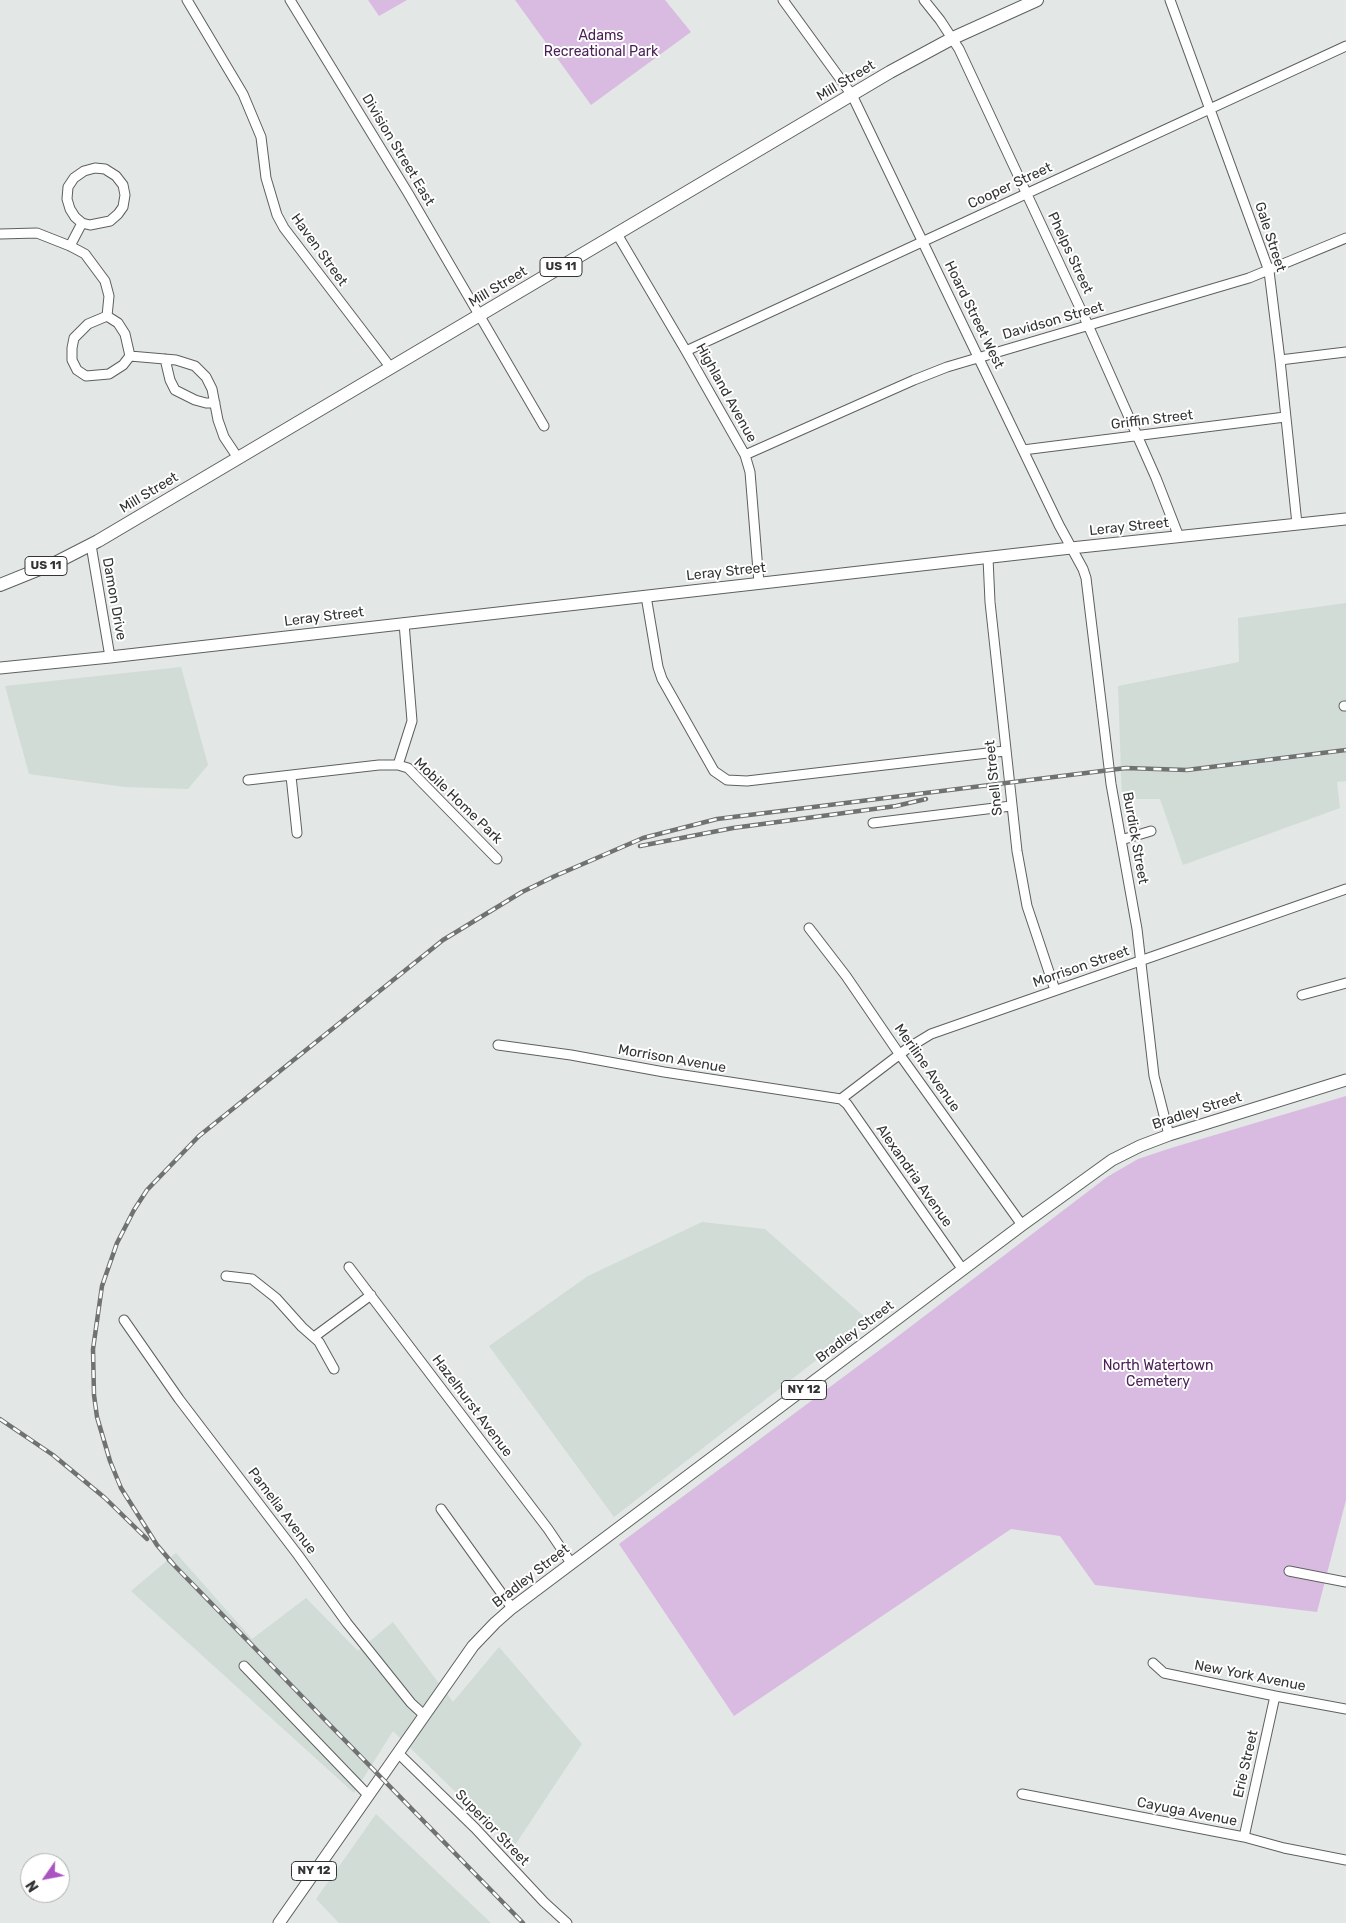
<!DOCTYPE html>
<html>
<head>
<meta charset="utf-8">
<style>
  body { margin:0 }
  #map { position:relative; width:1346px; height:1923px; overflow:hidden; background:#e3e7e5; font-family:Rubik,sans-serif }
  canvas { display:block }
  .north { position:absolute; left:20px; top:1853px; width:50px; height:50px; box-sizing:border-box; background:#fff; border:1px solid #adaeae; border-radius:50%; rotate:237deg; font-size:14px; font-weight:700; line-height:20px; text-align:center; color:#333534 }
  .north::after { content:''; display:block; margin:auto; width:18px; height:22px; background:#aa54c2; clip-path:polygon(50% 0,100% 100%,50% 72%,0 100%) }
</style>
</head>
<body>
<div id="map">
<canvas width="1346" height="1923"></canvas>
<div class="north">N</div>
</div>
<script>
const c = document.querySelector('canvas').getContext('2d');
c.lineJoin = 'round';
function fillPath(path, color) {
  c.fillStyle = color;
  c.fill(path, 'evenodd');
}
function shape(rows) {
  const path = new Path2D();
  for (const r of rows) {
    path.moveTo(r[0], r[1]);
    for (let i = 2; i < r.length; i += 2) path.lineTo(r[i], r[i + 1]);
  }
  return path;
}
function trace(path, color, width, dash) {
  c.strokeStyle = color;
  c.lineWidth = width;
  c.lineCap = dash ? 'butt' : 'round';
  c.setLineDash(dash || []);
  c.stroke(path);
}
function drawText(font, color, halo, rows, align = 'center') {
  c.font = font + ' Rubik,sans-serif';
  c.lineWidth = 4;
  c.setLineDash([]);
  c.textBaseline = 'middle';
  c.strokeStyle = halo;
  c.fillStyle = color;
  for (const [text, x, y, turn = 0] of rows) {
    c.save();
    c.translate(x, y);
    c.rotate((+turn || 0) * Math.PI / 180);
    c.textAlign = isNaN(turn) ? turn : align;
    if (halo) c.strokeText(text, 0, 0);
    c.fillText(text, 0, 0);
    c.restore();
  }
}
fillPath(shape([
  [1346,603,1346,781,1337,782,1340,808,1183,865,1160,799,1122,799,1118,686,1239,662,1238,618],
  [181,667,208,765,188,789,125,787,29,774,5,686],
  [702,1222,765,1229,868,1320,614,1517,489,1346,588,1276],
  [176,1553,252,1639,306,1598,358,1651,393,1622,453,1702,499,1647,582,1744,513,1848,393,1731,354,1793,131,1591],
  [376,1814,491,1923,339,1923,316,1899]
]), '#d1dcd6');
fillPath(shape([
  [368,0,407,0,379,16],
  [515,0,665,0,691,32,591,105],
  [1346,1096,1346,1500,1317,1612,1095,1585,1060,1536,1011,1529,734,1716,619,1544,893,1340,1107,1177,1138,1159,1171,1148]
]), '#d9bbe2');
const minor = shape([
  [187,0,243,94,261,137,266,178,277,215,284,228,391,368],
  [290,0,408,193,544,426],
  [783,0,852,95,1059,525,1083,569,1086,578,1111,784,1137,929,1154,1076,1169,1135],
  [924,0,940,20,959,49,1088,325,1156,478,1179,537],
  [1170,0,1269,271,1280,360,1297,524],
  [0,234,37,233,70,246,85,254,105,281,109,296,107,316,118,323,125,334,130,356,176,360,195,366,206,377,212,389,218,420,224,437,238,458],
  [617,234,686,351,745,455,750,472,759,583],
  [70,246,82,223,75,217,70,209,67,199,68,187,74,178,84,171,95,168,105,169,116,176,123,185,125,195,123,207,118,214,110,221,90,225,82,223],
  [107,316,88,324,74,338,72,348,72,360,77,370,86,376,109,374,123,365,130,356],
  [686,351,1346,46],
  [165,359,170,380,175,390,195,400,206,403,215,403],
  [1280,360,1346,352],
  [1023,450,1285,417],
  [745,455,914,380,947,367,1249,278,1346,238],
  [91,545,110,657],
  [988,558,990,602,1017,851,1027,906,1055,990],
  [646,596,658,667,662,679,714,771,727,780,747,781,1005,751],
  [1344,706,1346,706],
  [398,765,412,721,404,623],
  [291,776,297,833],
  [248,780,379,765,398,765,408,768,497,859],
  [873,823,1011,806],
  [1121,840,1151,831],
  [809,928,846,976,900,1055,1022,1225],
  [1302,995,1346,983],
  [498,1045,571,1055,664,1072,841,1099],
  [841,1099,908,1048,931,1034,1346,889],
  [841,1099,847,1104,963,1270],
  [349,1267,548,1529,571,1563],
  [226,1276,252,1279,276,1298,302,1327,319,1342,334,1369],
  [124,1320,179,1399,298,1555,347,1623,411,1703,424,1715],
  [314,1337,371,1295],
  [441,1509,512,1608],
  [1289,1571,1346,1582],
  [1153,1663,1164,1673,1275,1696,1346,1709],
  [244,1666,368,1795],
  [398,1753,475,1828,544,1902,567,1923],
  [1022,1794,1244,1837,1284,1848,1346,1860],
  [1244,1837,1275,1696]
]);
const major = shape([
  [0,668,110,657,1071,548,1346,519],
  [279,1923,473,1646,495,1623,512,1608,1022,1225,1112,1160,1140,1146,1169,1135,1346,1080]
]);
const highway = shape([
  [0,585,57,562,98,541,890,72,953,38,1037,0]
]);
trace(minor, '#5d615e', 11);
trace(major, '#5d615e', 13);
trace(highway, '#5d615e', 14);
trace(minor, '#fff', 9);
trace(major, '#fff', 11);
trace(highway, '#fff', 12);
const rail = shape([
  [640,846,733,828,896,806,926,799],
  [0,1419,53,1455,105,1498,147,1539],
  [169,1560,523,1923],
  [174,1565,157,1545,121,1488,110,1461,97,1417,94,1395,93,1349,102,1286,117,1243,134,1210,147,1190,199,1136,443,940,522,892,555,876,643,838,717,819,1126,768,1187,770,1346,750]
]);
trace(rail, '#6f7271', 4.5);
trace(rail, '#fff', 2.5, [8]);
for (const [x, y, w] of [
  [561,267,42],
  [46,566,42],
  [804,1390,45],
  [314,1871,45]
]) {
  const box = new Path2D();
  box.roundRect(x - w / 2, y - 9.5, w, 19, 4);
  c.fillStyle = '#fff';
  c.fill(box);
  trace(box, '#333534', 1);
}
drawText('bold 12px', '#333534', null, [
  ["US 11",561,267],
  ["US 11",46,566],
  ["NY 12",804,1390],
  ["NY 12",314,1871]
]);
drawText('14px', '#4b2157', '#fff', [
  ["Adams",601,36],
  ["Recreational Park",601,52],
  ["North Watertown",1158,1366],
  ["Cemetery",1158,1382]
]);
drawText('14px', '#333534', '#fff', [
  ["Mill Street",846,81,-31],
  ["Division Street East",398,150,59],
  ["Cooper Street",1010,186,-25],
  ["Gale Street",1270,237,72],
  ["Haven Street",319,250,54],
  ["Phelps Street",1070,253,65],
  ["Mill Street",498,287,-31],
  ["Hoard Street West",974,315,64],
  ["Davidson Street",1053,321,-16],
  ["Highland Avenue",726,393,61],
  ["Griffin Street",1152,420,-7],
  ["Mill Street",149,493,-31],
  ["Leray Street",1129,527,-6],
  ["Leray Street",726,572,-6],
  ["Damon Drive",114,599,80],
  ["Leray Street",324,617,-7],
  ["Snell Street",994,778,-96],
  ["Mobile Home Park",458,801,44],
  ["Burdick Street",1135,838,80],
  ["Morrison Street",1081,967,-19],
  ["Morrison Avenue",672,1059,10],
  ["Meriline Avenue",927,1068,55],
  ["Bradley Street",1197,1111,-18],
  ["Alexandria Avenue",914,1176,55],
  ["Bradley Street",855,1332,-37],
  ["Hazelhurst Avenue",472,1406,53],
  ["Pamelia Avenue",282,1511,53],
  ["Bradley Street",531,1576,-38],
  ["New York Avenue",1250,1676,11],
  ["Erie Street",1246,1764,-77],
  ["Cayuga Avenue",1187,1812,11],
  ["Superior Street",492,1828,46]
]);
</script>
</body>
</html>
